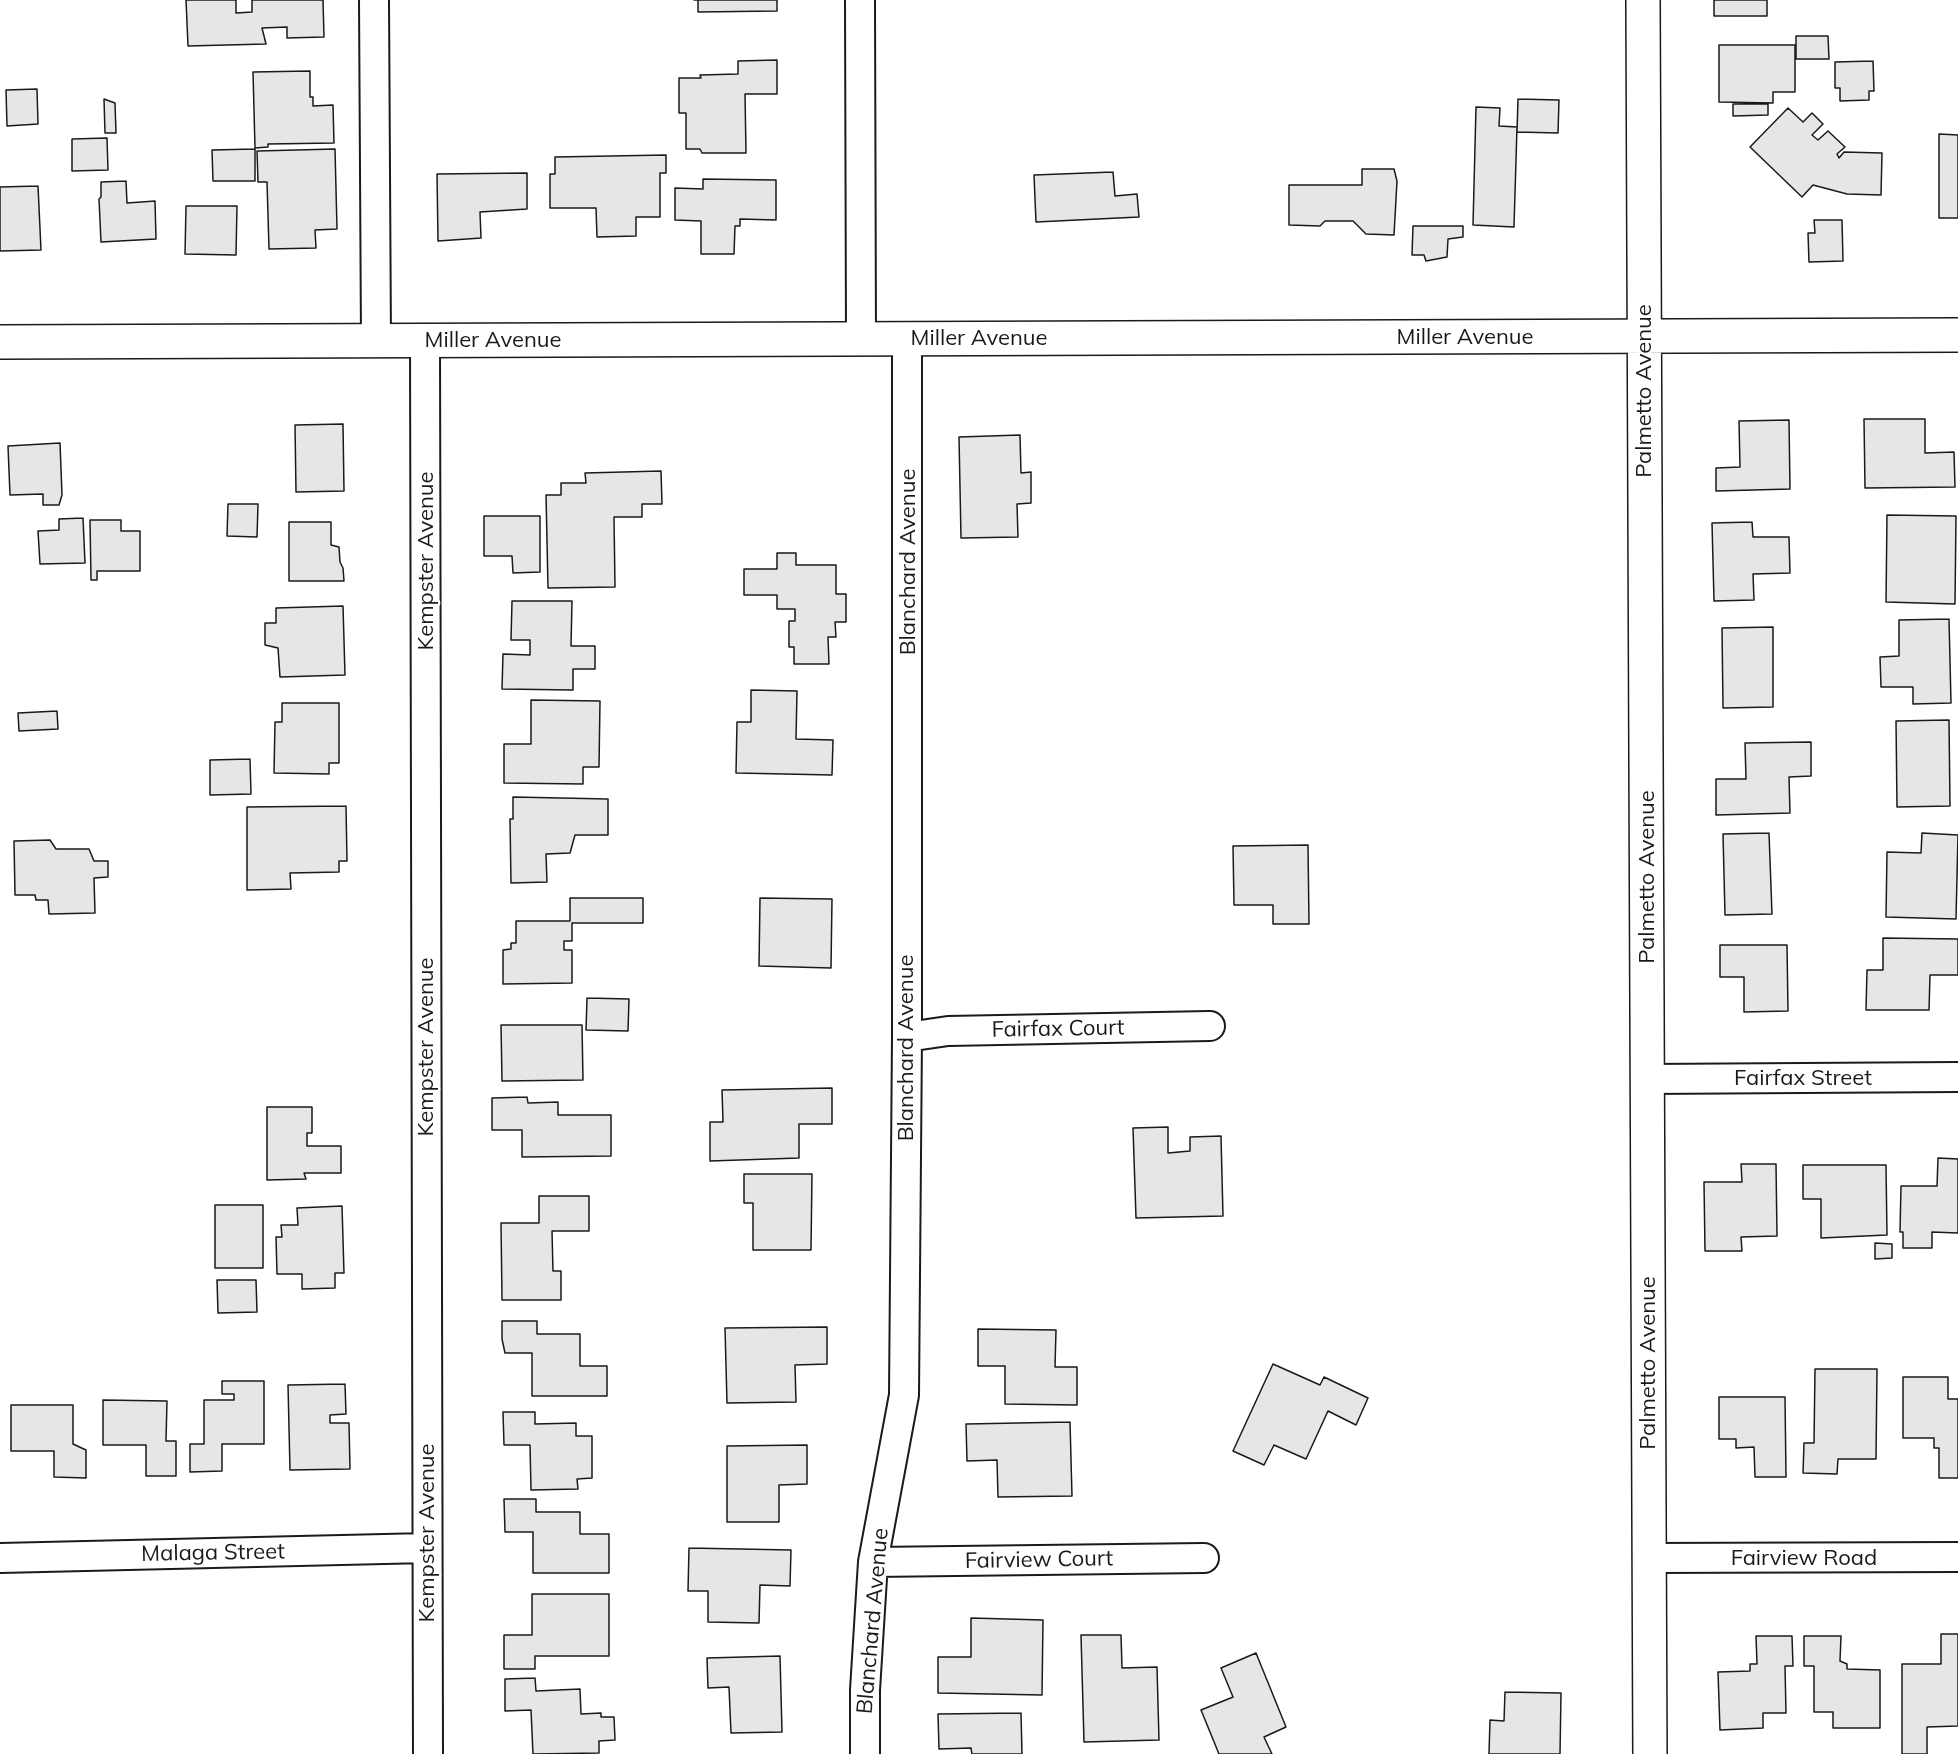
<!DOCTYPE html>
<html>
<head>
<meta charset="utf-8">
<style>
  body { margin:0 }
  canvas { display:block; background:#fff }
</style>
</head>
<body>
<canvas width="1958" height="1754"></canvas>
<script>
const c = document.querySelector('canvas').getContext('2d');
c.lineJoin = 'round';
function fillPath(path, color) {
  c.fillStyle = color;
  c.fill(path, 'evenodd');
}
function shape(rows) {
  const path = new Path2D();
  for (const r of rows) {
    path.moveTo(r[0], r[1]);
    for (let i = 2; i < r.length; i += 2) path.lineTo(r[i], r[i + 1]);
  }
  return path;
}
function trace(path, color, width, dash) {
  c.strokeStyle = color;
  c.lineWidth = width;
  c.lineCap = dash ? 'butt' : 'round';
  c.setLineDash(dash || []);
  c.stroke(path);
}
function drawText(font, color, halo, rows, align = 'center') {
  c.font = font + ' Mulish,sans-serif';
  c.lineWidth = 4.5;
  c.setLineDash([]);
  c.textBaseline = 'middle';
  c.strokeStyle = halo;
  c.fillStyle = color;
  for (const [text, x, y, turn = 0] of rows) {
    c.save();
    c.translate(x, y);
    c.rotate((+turn || 0) * Math.PI / 180);
    c.textAlign = isNaN(turn) ? turn : align;
    if (halo) c.strokeText(text, 0, 0);
    c.fillText(text, 0, 0);
    c.restore();
  }
}
const building = shape([
  [186,0,236,0,236,13,252,12,252,0,323,0,324,37,287,38,287,27,262,28,266,44,188,46,186,0],
  [694,0,777,0,777,11,698,12,698,0,694,0],
  [1714,0,1767,0,1767,16,1714,16,1714,0],
  [1796,36,1828,36,1829,59,1796,59,1796,36],
  [1719,45,1795,45,1795,92,1773,92,1773,103,1719,102,1719,45],
  [777,60,777,94,745,94,746,153,702,153,700,149,686,149,686,113,679,113,679,78,701,78,700,75,738,74,738,61,777,60],
  [1873,61,1874,91,1869,91,1869,100,1840,101,1840,88,1835,88,1835,62,1873,61],
  [310,71,310,97,313,97,313,106,333,105,334,143,268,144,268,147,255,148,253,72,310,71],
  [37,89,38,124,7,126,6,90,37,89],
  [104,99,115,103,116,133,105,133,104,99],
  [1518,99,1559,100,1558,133,1517,132,1518,99],
  [1733,104,1768,104,1768,115,1733,116,1733,104],
  [1476,107,1500,108,1499,126,1517,127,1514,227,1473,225,1476,107],
  [1788,108,1803,122,1812,113,1823,124,1812,135,1818,140,1828,131,1845,147,1837,154,1839,158,1844,152,1882,153,1881,195,1847,194,1813,185,1802,197,1750,147,1788,108],
  [1939,134,1958,135,1958,218,1939,218,1939,134],
  [107,138,108,170,72,171,72,139,107,138],
  [255,149,255,181,213,181,212,150,255,149],
  [335,149,337,229,315,230,316,248,269,249,267,182,258,182,257,151,335,149],
  [666,155,666,173,660,173,660,217,636,217,636,236,597,237,596,208,550,208,550,174,555,174,555,157,666,155],
  [1362,169,1394,169,1397,181,1394,235,1366,234,1353,221,1325,221,1320,226,1289,225,1289,185,1362,185,1362,169],
  [1113,172,1115,196,1137,194,1139,217,1036,222,1034,175,1113,172],
  [527,173,527,209,480,212,481,238,438,241,437,174,527,173],
  [703,179,776,180,776,220,740,219,740,226,735,226,734,254,701,254,701,221,675,220,675,188,703,189,703,179],
  [126,181,127,203,155,201,156,239,101,242,99,199,101,197,101,182,126,181],
  [38,186,41,250,0,251,0,187,38,186],
  [186,206,237,206,236,255,185,254,186,206],
  [1814,220,1842,220,1843,261,1809,262,1808,233,1815,233,1814,220],
  [1413,226,1463,226,1463,237,1448,239,1447,257,1426,261,1424,255,1412,255,1413,226],
  [1864,419,1925,419,1925,453,1954,452,1955,487,1865,488,1864,419],
  [1789,420,1790,489,1716,491,1716,468,1740,467,1739,421,1789,420],
  [343,424,344,491,296,492,295,425,343,424],
  [1020,435,1021,473,1031,472,1031,503,1017,504,1018,537,961,538,959,437,1020,435],
  [60,443,62,495,59,505,43,505,43,494,10,495,8,446,60,443],
  [661,471,662,504,642,504,642,517,614,517,615,587,548,588,546,495,561,495,561,483,586,483,585,473,661,471],
  [228,504,258,504,257,537,227,536,228,504],
  [1887,515,1956,516,1955,604,1886,602,1887,515],
  [484,516,540,516,540,572,513,573,512,556,484,556,484,516],
  [83,518,85,563,40,564,38,531,59,530,59,519,83,518],
  [90,520,121,520,121,531,140,531,140,571,97,571,97,580,91,580,90,520],
  [289,522,331,522,331,545,339,547,340,562,343,568,344,581,289,581,289,522],
  [1752,522,1753,537,1789,537,1790,573,1753,574,1754,600,1714,601,1712,523,1752,522],
  [777,553,796,553,796,565,836,565,836,594,846,594,846,622,835,622,836,637,828,637,829,664,794,664,794,647,789,647,789,621,795,621,795,609,777,609,777,595,744,595,744,569,777,569,777,553],
  [512,601,572,601,571,646,595,646,595,669,573,669,573,690,502,689,503,654,530,655,530,640,511,640,512,601],
  [343,606,345,675,280,677,278,648,265,645,265,623,276,623,276,608,343,606],
  [1949,619,1951,703,1913,704,1913,687,1881,687,1880,657,1899,656,1899,620,1949,619],
  [1773,627,1773,707,1723,708,1722,628,1773,627],
  [751,690,797,691,796,739,833,740,832,775,736,773,737,722,751,722,751,690],
  [531,700,600,701,599,767,583,767,583,784,504,783,504,744,531,744,531,700],
  [282,703,339,703,339,763,329,763,329,774,274,773,275,722,282,722,282,703],
  [57,711,58,729,19,731,18,713,57,711],
  [1949,720,1950,806,1897,807,1896,721,1949,720],
  [1811,742,1811,776,1789,777,1790,813,1716,815,1716,779,1746,779,1745,743,1811,742],
  [250,759,251,794,210,795,210,760,250,759],
  [513,797,608,799,608,835,575,835,570,853,546,854,547,882,511,883,510,819,513,819,513,797],
  [346,806,347,861,339,861,339,872,290,873,291,889,247,890,247,807,346,806],
  [1769,833,1772,914,1725,915,1723,834,1769,833],
  [1922,833,1958,835,1956,919,1886,917,1887,852,1921,853,1922,833],
  [50,840,56,849,89,849,94,861,108,861,108,877,94,878,95,913,49,914,48,900,36,900,35,895,15,895,14,841,50,840],
  [1308,845,1309,924,1273,924,1273,905,1234,905,1233,846,1308,845],
  [570,898,643,898,643,923,572,923,572,941,564,941,564,950,572,950,572,983,503,984,503,950,511,949,511,943,516,943,516,921,570,921,570,898],
  [760,898,832,899,831,968,759,966,760,898],
  [1883,938,1958,939,1958,975,1930,975,1929,1010,1866,1010,1867,970,1883,970,1883,938],
  [1720,945,1787,945,1788,1011,1744,1012,1744,977,1720,977,1720,945],
  [587,998,629,999,628,1031,586,1030,587,998],
  [501,1025,582,1025,583,1080,502,1081,501,1025],
  [832,1088,832,1124,799,1124,799,1158,710,1161,710,1122,723,1122,722,1090,832,1088],
  [527,1097,528,1103,558,1102,558,1115,611,1115,611,1156,522,1157,522,1130,492,1130,492,1098,527,1097],
  [267,1107,312,1107,312,1133,307,1133,307,1146,341,1146,341,1173,304,1173,306,1179,267,1180,267,1107],
  [1168,1127,1168,1153,1190,1151,1190,1137,1221,1136,1223,1216,1136,1218,1133,1128,1168,1127],
  [1938,1158,1958,1159,1958,1233,1932,1232,1932,1248,1903,1248,1903,1232,1900,1232,1901,1186,1937,1186,1938,1158],
  [1741,1164,1776,1164,1777,1236,1741,1237,1742,1251,1705,1251,1704,1182,1742,1182,1741,1164],
  [1803,1165,1886,1165,1887,1235,1821,1238,1821,1199,1803,1199,1803,1165],
  [744,1174,812,1174,811,1250,753,1250,753,1203,744,1203,744,1174],
  [539,1196,589,1196,589,1231,552,1231,553,1271,561,1271,561,1300,502,1300,501,1223,539,1223,539,1196],
  [215,1205,263,1205,263,1268,215,1268,215,1205],
  [342,1206,344,1273,335,1273,335,1288,302,1289,302,1274,277,1274,276,1237,282,1237,281,1225,298,1225,297,1208,342,1206],
  [1875,1243,1892,1244,1892,1258,1875,1259,1875,1243],
  [217,1280,256,1280,257,1312,218,1313,217,1280],
  [502,1321,537,1321,537,1334,580,1334,580,1366,607,1366,607,1396,532,1396,532,1353,505,1353,502,1339,502,1321],
  [827,1327,827,1364,795,1365,796,1402,727,1403,725,1328,827,1327],
  [978,1329,1056,1330,1055,1367,1077,1367,1077,1405,1005,1404,1005,1366,978,1366,978,1329],
  [1273,1364,1320,1385,1324,1377,1368,1398,1356,1425,1328,1411,1306,1459,1274,1445,1264,1465,1233,1451,1273,1364],
  [1815,1369,1877,1369,1876,1459,1838,1459,1837,1474,1803,1473,1804,1443,1814,1443,1815,1369],
  [1903,1377,1948,1377,1948,1399,1958,1399,1958,1478,1939,1478,1939,1448,1934,1448,1934,1438,1903,1438,1903,1377],
  [222,1381,264,1381,264,1444,222,1444,222,1471,190,1472,190,1444,204,1444,204,1400,234,1400,234,1394,222,1394,222,1381],
  [345,1384,346,1414,330,1415,330,1423,349,1423,350,1469,290,1470,288,1385,345,1384],
  [1719,1397,1785,1397,1786,1477,1755,1477,1754,1447,1736,1448,1736,1439,1719,1439,1719,1397],
  [103,1400,167,1401,166,1441,176,1441,176,1476,146,1476,146,1445,103,1445,103,1400],
  [11,1405,73,1405,73,1444,86,1450,86,1478,54,1477,54,1451,11,1451,11,1405],
  [503,1412,535,1412,535,1424,576,1423,576,1436,592,1436,592,1478,577,1479,578,1489,531,1490,530,1445,504,1445,503,1412],
  [1070,1422,1072,1496,998,1497,997,1460,967,1461,966,1424,1070,1422],
  [807,1445,807,1484,779,1485,779,1522,727,1522,727,1446,807,1445],
  [504,1499,536,1499,536,1512,580,1512,580,1534,609,1534,609,1573,533,1573,533,1532,505,1532,504,1499],
  [689,1548,791,1550,790,1586,760,1585,759,1623,708,1622,708,1591,688,1591,689,1548],
  [532,1594,609,1594,609,1656,535,1656,535,1669,504,1669,504,1635,532,1635,532,1594],
  [971,1618,1043,1620,1042,1695,938,1693,938,1657,971,1657,971,1618],
  [1941,1634,1958,1634,1958,1726,1927,1727,1927,1754,1902,1754,1902,1664,1941,1664,1941,1634],
  [1081,1635,1121,1635,1122,1668,1157,1667,1159,1740,1084,1742,1081,1635],
  [1756,1636,1792,1636,1793,1666,1785,1666,1786,1713,1763,1713,1763,1728,1720,1730,1718,1672,1750,1671,1750,1664,1757,1664,1756,1636],
  [1804,1636,1841,1636,1840,1661,1847,1664,1847,1669,1880,1670,1880,1728,1833,1728,1833,1712,1814,1712,1814,1666,1804,1666,1804,1636],
  [1256,1653,1286,1727,1264,1737,1272,1754,1219,1754,1201,1710,1233,1697,1221,1668,1256,1653],
  [780,1656,782,1732,731,1733,729,1687,708,1688,707,1658,780,1656],
  [535,1678,536,1691,580,1689,581,1714,601,1713,601,1717,614,1717,615,1740,599,1741,599,1753,533,1754,531,1710,505,1711,505,1679,535,1678],
  [1505,1692,1561,1693,1560,1754,1489,1754,1490,1720,1504,1721,1505,1692],
  [1021,1713,1022,1754,972,1754,971,1748,939,1749,938,1714,1021,1713]
]);
fillPath(building, '#e6e6e6');
trace(building, '#1a1a1a', 1.5);
const street = shape([
  [374,0,376,341],
  [860,0,861,339],
  [425,340,428,1754],
  [907,1037,948,1031,1210,1026],
  [1647,1079,1958,1077],
  [0,1558,427,1548],
  [1649,1558,1958,1557],
  [873,1562,1204,1558],
  [865,1754,865,1690,873,1562,904,1395,907,1037,907,339]
]);
const secondary = shape([
  [1643,0,1650,1754],
  [0,342,1958,335]
]);
trace(street, '#1a1a1a', 32);
trace(secondary, '#1a1a1a', 36);
trace(street, '#fff', 28);
trace(secondary, '#fff', 33);
drawText('22px', '#1a1a1a', '#fff', [
  ["Miller Avenue",1465,337],
  ["Miller Avenue",979,338],
  ["Miller Avenue",493,340],
  ["Palmetto Avenue",1644,391,-90],
  ["Kempster Avenue",426,561,-90],
  ["Blanchard Avenue",908,562,-90],
  ["Palmetto Avenue",1647,877,-90],
  ["Fairfax Court",1058,1029,-1],
  ["Kempster Avenue",426,1047,-90],
  ["Blanchard Avenue",906,1048,-90],
  ["Fairfax Street",1803,1078],
  ["Palmetto Avenue",1648,1363,-90],
  ["Kempster Avenue",427,1533,-90],
  ["Malaga Street",213,1553,-1],
  ["Fairview Road",1804,1558],
  ["Fairview Court",1039,1560,-1],
  ["Blanchard Avenue",873,1621,-85]
]);
</script>
</body>
</html>
